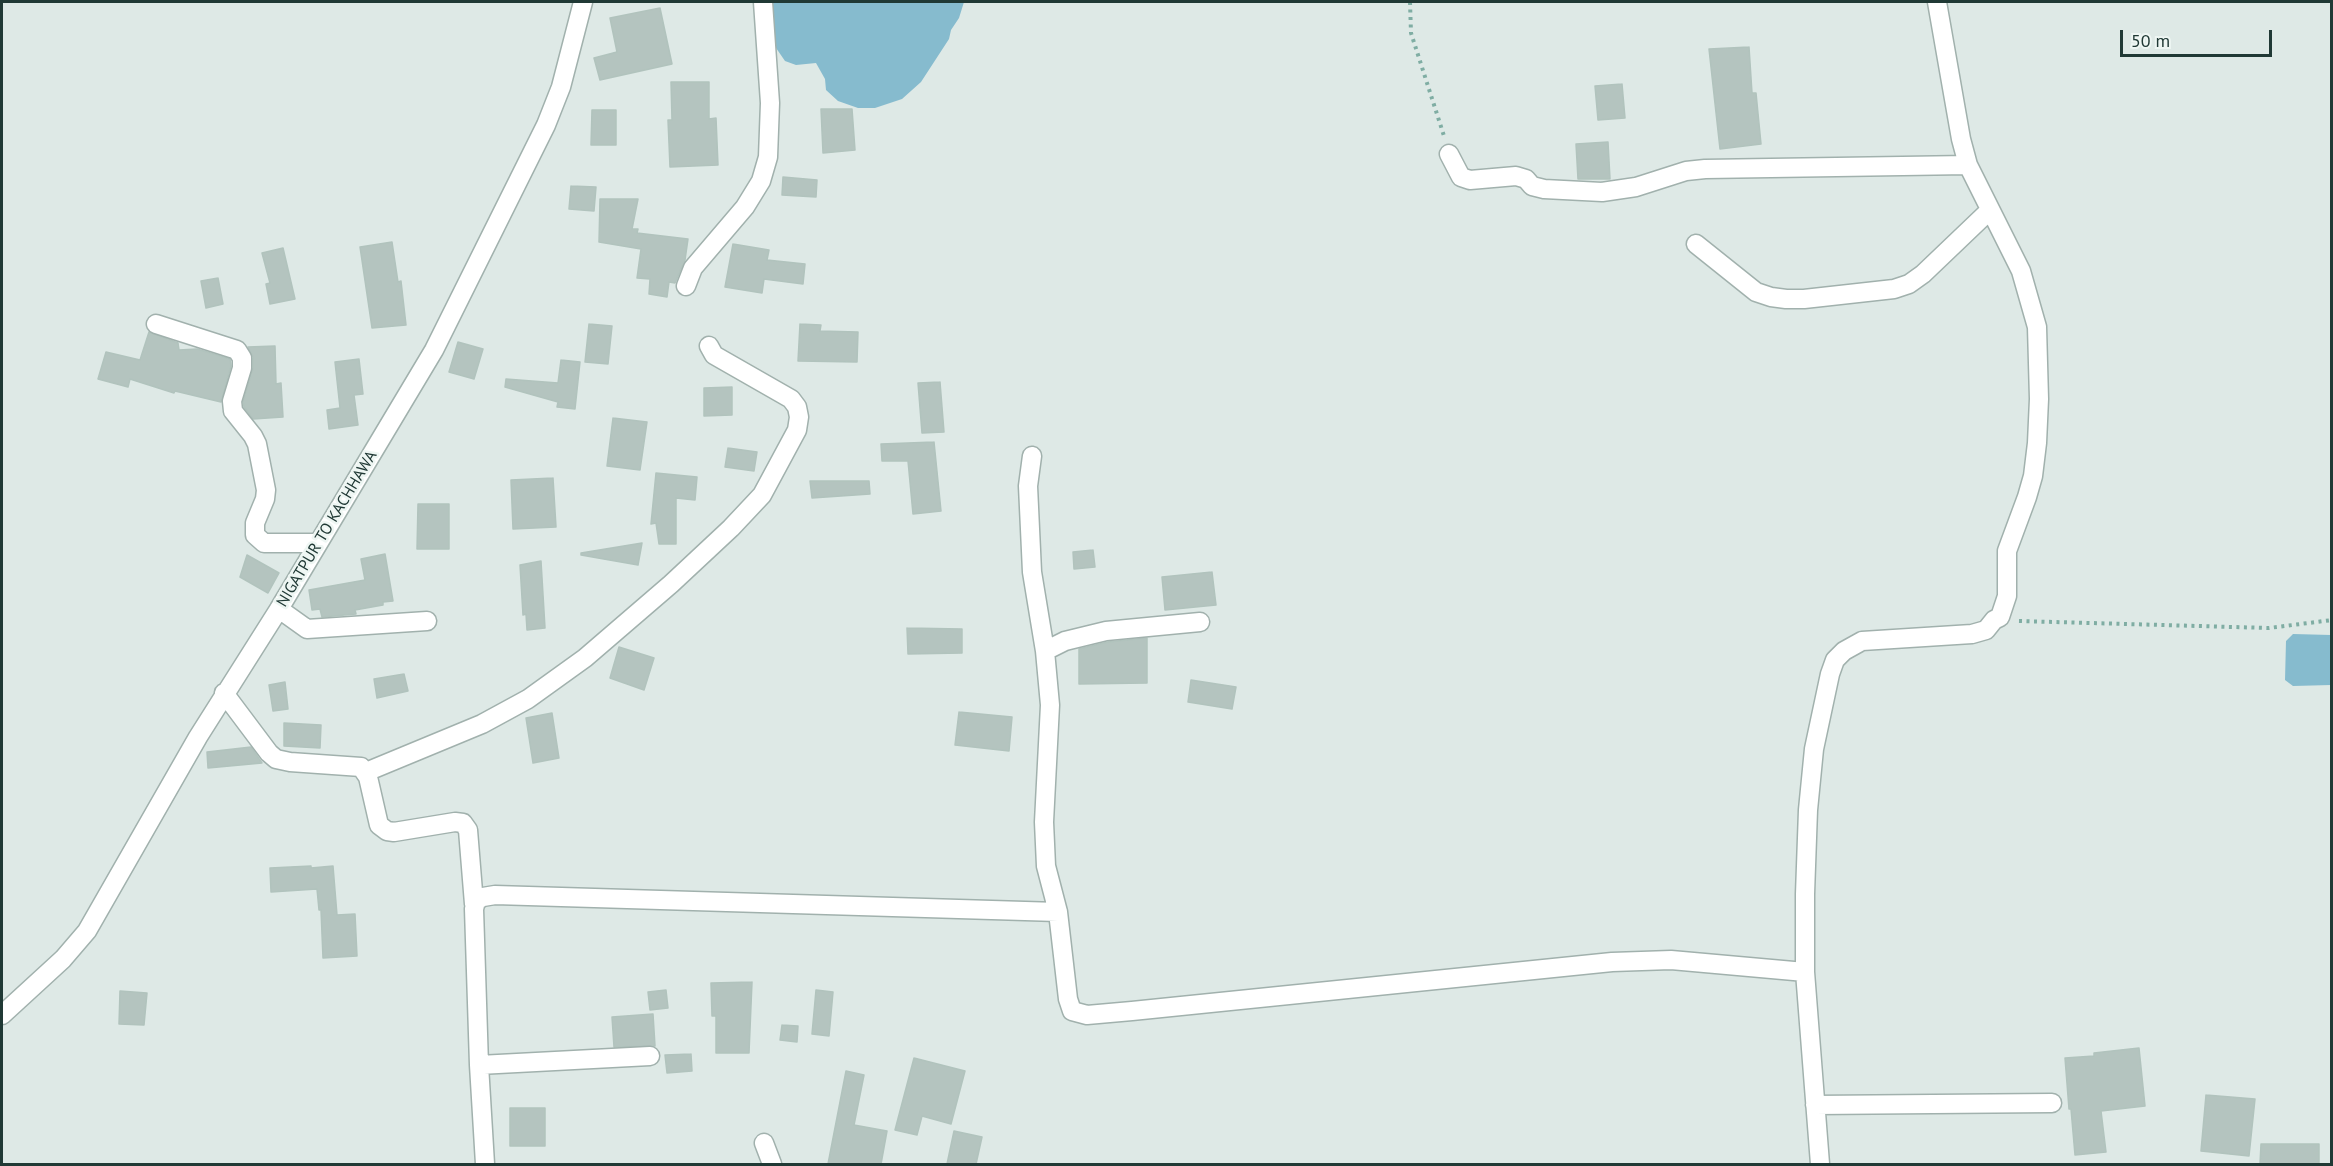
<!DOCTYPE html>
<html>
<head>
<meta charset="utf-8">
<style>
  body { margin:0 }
  #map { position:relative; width:2333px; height:1166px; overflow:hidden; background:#dee9e6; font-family:"PT Sans",sans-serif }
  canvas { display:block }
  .frame { position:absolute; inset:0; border:3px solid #203935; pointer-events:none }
  .scale { position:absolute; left:2120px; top:30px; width:152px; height:27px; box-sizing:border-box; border:3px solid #203935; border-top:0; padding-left:8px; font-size:18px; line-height:21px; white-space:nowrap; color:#203935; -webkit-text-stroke:4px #eef6f3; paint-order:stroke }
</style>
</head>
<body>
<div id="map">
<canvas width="2333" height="1166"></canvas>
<div class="frame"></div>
<div class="scale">50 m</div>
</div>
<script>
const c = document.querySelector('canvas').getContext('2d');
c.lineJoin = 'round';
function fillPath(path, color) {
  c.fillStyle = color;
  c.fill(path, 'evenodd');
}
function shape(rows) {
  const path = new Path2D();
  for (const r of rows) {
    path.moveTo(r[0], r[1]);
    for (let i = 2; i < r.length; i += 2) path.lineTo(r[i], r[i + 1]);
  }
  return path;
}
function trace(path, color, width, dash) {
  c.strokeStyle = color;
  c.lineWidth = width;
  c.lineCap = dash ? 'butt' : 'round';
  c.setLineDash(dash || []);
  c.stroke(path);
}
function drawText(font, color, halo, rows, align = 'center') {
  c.font = font + ' "PT Sans",sans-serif';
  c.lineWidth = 5;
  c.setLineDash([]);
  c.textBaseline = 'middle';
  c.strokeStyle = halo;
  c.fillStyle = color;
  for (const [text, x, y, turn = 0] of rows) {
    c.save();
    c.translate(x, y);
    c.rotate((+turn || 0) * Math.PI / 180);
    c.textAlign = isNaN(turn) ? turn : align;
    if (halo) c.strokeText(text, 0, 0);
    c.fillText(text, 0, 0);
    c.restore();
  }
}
fillPath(shape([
  [767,2,964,2,959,18,951,30,949,39,921,82,902,99,875,108,858,108,838,101,826,90,825,79,816,63,796,65,785,61,774,45],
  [2293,634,2331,635,2331,685,2293,686,2285,680,2286,641]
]), '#86bbce');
const building = shape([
  [660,8,672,64,600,80,594,58,617,52,610,18,660,8],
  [1749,47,1752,93,1756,93,1761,144,1720,149,1709,49,1749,47],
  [671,82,709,82,709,119,716,118,718,165,670,167,668,120,672,120,671,82],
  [1622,84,1625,118,1598,120,1595,86,1622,84],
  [821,109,852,109,855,150,823,153,821,109],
  [592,110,616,110,616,145,591,145,592,110],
  [1608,142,1610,179,1578,179,1576,144,1608,142],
  [783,177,817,180,816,197,782,195,783,177],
  [571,186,596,187,594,211,569,209,571,186],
  [600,199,638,199,632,229,638,229,637,233,688,239,685,260,675,283,669,282,667,297,649,294,650,279,637,278,641,249,599,242,600,199],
  [392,242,398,282,401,281,406,325,372,328,360,247,392,242],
  [733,244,769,250,767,260,805,264,803,284,764,279,762,293,725,287,733,244],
  [283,248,295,299,270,304,266,284,270,283,262,253,283,248],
  [218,278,223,304,206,308,201,281,218,278],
  [589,324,612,326,608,364,585,362,589,324],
  [800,324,821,325,820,331,858,332,857,362,798,361,800,324],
  [149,332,178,343,179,350,197,349,230,359,231,366,221,402,175,391,174,393,130,379,128,387,98,379,106,352,140,360,149,332],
  [458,342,483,349,474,379,449,372,458,342],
  [275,346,276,384,281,383,283,417,253,419,244,407,243,402,253,368,253,357,248,347,275,346],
  [359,359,363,394,354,395,358,425,329,429,327,410,340,408,335,362,359,359],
  [561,360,580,362,575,409,557,407,558,402,505,387,506,379,558,383,561,360],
  [940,382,944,432,922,433,918,383,940,382],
  [732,387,732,415,704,416,704,388,732,387],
  [613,418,647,422,640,470,607,466,613,418],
  [934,442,941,511,913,514,908,461,882,461,881,444,934,442],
  [728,448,757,452,754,471,725,467,728,448],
  [656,473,697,477,695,500,676,498,676,544,659,544,656,523,651,524,656,473],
  [553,478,556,527,513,529,511,480,553,478],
  [810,481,869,481,870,494,812,498,810,481],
  [418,504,449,504,449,549,417,549,418,504],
  [642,543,638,565,581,555,581,553,642,543],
  [1093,550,1095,567,1074,569,1073,552,1093,550],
  [385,554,393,601,383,602,383,605,355,610,356,614,322,617,320,609,312,610,309,590,365,580,361,559,385,554],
  [247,555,279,573,268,593,240,577,247,555],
  [541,561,545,628,527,630,526,614,523,615,520,565,541,561],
  [1212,572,1216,605,1165,610,1162,577,1212,572],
  [907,628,962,629,962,653,908,654,907,628],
  [1147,638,1147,683,1079,684,1079,649,1108,642,1147,638],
  [619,647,654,658,644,690,610,678,619,647],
  [404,674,408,691,377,698,374,679,404,674],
  [1191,680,1236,687,1232,709,1188,702,1191,680],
  [285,682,288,709,273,711,269,685,285,682],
  [959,712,1012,717,1009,751,955,745,959,712],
  [552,713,559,758,533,763,526,718,552,713],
  [284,723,321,725,320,748,284,746,284,723],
  [251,747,262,763,208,768,207,752,251,747],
  [311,866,311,868,333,866,337,915,355,914,357,956,323,958,321,910,319,910,317,889,271,892,270,868,311,866],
  [752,982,749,1053,716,1053,716,1016,712,1016,711,983,752,982],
  [666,990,668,1008,650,1010,648,992,666,990],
  [816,990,833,992,829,1036,812,1034,816,990],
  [120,991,147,993,144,1025,119,1024,120,991],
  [653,1014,655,1046,614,1047,612,1017,653,1014],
  [782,1025,798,1026,797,1042,780,1040,782,1025],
  [2139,1048,2145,1106,2101,1111,2106,1152,2075,1155,2071,1109,2069,1109,2065,1058,2094,1056,2094,1053,2139,1048],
  [691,1054,692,1071,667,1073,665,1055,691,1054],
  [914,1058,965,1071,951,1124,922,1116,917,1135,895,1130,914,1058],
  [846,1071,864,1075,854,1125,887,1131,881,1164,828,1164,846,1071],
  [2206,1095,2255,1099,2249,1156,2201,1151,2206,1095],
  [510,1108,545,1108,545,1146,510,1146,510,1108],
  [954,1131,982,1137,976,1164,947,1164,954,1131],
  [2261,1144,2319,1144,2319,1164,2260,1164,2261,1144]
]);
fillPath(building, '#b4c4bf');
trace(building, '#b1c3bd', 1.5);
const minor = shape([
  [1449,154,1461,177,1470,180,1516,176,1526,179,1532,186,1544,189,1602,192,1636,187,1686,171,1705,169,1968,165],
  [1696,244,1756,292,1771,297,1786,299,1804,299,1894,289,1909,284,1923,274,1990,210],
  [686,286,693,268,745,207,761,181,768,157,770,103,763,2],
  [156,324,237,350,242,358,242,368,232,401,233,411,253,436,257,444,266,490,265,499,255,523,255,535,264,543,318,543],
  [1032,456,1028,486,1032,572,1045,651,1050,705,1044,822,1046,866,1058,912,1068,999,1072,1011,1087,1015,1132,1011,1612,962,1671,960,1805,972],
  [279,609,307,629,427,621],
  [1045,651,1065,641,1106,631,1200,622],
  [224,693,269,753,276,759,290,762,361,767,368,777,379,825,387,831,394,832,455,822,463,823,468,830,474,904],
  [366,772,482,724,528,699,585,658,671,584,731,528,762,495,797,430,799,417,797,407,791,399,714,355,709,346],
  [2,1015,63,959,87,931,198,737,279,609,434,350,546,125,561,87,583,2],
  [479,1065,650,1056],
  [1815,1105,2052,1103],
  [764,1143,772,1164],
  [485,1164,479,1065,474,909,476,901,483,897,495,895,1058,912],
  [1820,1164,1805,972,1805,894,1808,810,1814,749,1830,674,1835,660,1844,651,1862,641,1972,634,1986,630,1994,620,2000,617,2007,596,2007,551,2027,497,2033,476,2037,443,2039,399,2037,327,2021,271,1968,165,1961,139,1937,2]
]);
trace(minor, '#a1b1ad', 21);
trace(shape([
  [1410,2,1411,33,1444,136],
  [2019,621,2269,628,2332,620]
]), '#7fada3', 4, [3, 4.5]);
trace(minor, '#fff', 18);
drawText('16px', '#203935', '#eef6f3', [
  ["NIGATPUR TO KACHHAWA",327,529,-59]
]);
</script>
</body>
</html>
